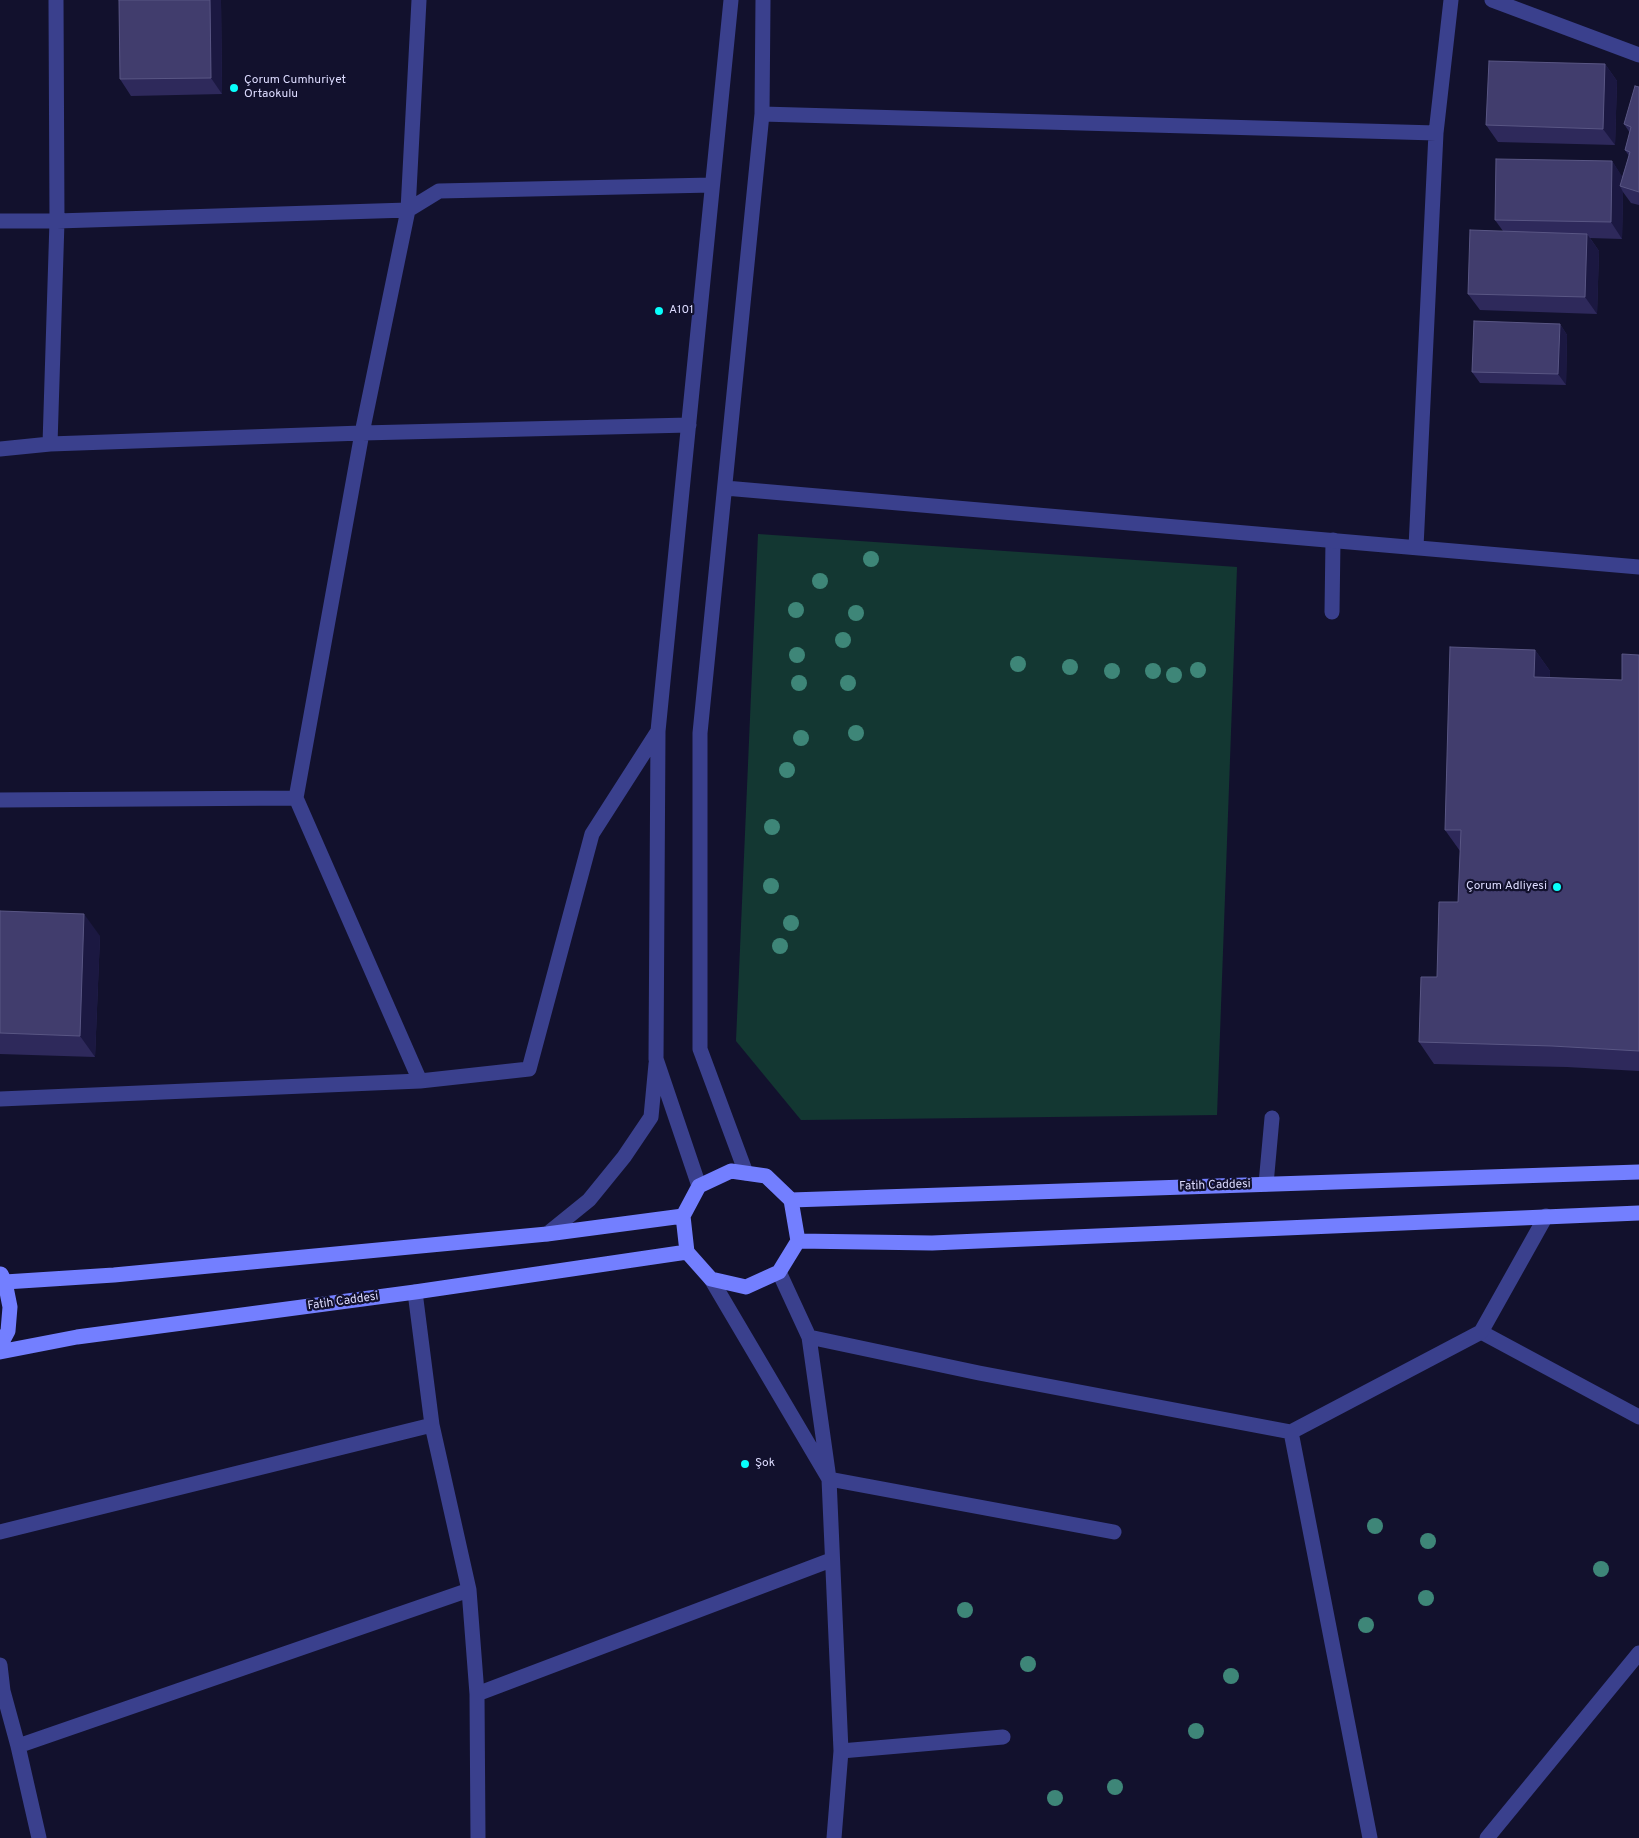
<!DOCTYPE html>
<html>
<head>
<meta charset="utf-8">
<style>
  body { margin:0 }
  canvas { display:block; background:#12112d }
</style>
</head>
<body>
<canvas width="1639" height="1838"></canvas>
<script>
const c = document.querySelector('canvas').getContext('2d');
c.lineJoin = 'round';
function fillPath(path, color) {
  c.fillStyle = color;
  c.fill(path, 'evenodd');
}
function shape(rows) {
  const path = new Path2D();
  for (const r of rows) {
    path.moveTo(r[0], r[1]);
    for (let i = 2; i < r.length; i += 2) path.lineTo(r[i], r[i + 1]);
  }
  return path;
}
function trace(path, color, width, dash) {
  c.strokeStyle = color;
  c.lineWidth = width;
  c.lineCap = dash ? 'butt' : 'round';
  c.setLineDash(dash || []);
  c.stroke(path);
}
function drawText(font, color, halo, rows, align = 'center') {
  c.font = font + ' Overpass,sans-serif';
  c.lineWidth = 4.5;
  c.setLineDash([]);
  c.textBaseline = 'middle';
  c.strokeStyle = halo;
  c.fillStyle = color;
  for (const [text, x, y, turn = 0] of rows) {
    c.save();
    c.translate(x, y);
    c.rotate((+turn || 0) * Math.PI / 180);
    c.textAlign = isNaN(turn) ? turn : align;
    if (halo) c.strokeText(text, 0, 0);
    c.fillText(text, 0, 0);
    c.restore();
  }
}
fillPath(shape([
  [758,534,1237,567,1217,1115,801,1120,736,1041]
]), '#133732');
trace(shape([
  [1332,612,1333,540],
  [1266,1184,1272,1118],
  [1481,1332,1639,1417]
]), '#3a408d', 15);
trace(shape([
  [419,0,408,210,362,433,296,798,420,1081],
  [1492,0,1639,55],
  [762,114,1436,133],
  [0,221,57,221,408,210,439,191,712,185],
  [50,444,57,221,56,0],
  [0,449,50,444,362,433,689,425],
  [725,488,1639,567],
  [1416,547,1436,133,1451,0],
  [0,800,296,798],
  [0,1099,420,1081,529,1069,592,834,658,731],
  [746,1173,700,1049,700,733,762,114,763,0],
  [699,1186,656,1059,658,731,731,0],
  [547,1234,589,1200,624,1157,651,1117,656,1064],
  [779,1272,809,1337,829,1479,841,1751,834,1838],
  [711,1279,829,1479,1114,1532],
  [415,1292,432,1425,469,1590,477,1694,478,1838],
  [809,1337,979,1373,1291,1432,1481,1332,1546,1216],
  [1291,1432,1370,1838],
  [0,1532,432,1425],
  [0,1665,3,1691,18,1746,39,1838],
  [477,1694,831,1560],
  [18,1746,469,1590],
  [841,1751,1003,1737],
  [1487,1838,1639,1653]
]), '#3a408d', 15);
trace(shape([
  [791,1200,798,1241],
  [683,1216,687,1252],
  [5,1282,114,1275,547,1234,683,1216,699,1186,731,1171,766,1176,791,1200,1639,1172],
  [0,1346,8,1331,10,1307,5,1282,1,1274],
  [0,1352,77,1337,415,1292,687,1252,711,1279,746,1287,779,1272,798,1241,932,1243,1639,1213]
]), '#737fff', 15);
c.fillStyle = '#3e8678';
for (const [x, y] of [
  [871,559],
  [820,581],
  [796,610],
  [856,613],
  [843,640],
  [797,655],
  [1018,664],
  [1070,667],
  [1198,670],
  [1112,671],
  [1153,671],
  [1174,675],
  [799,683],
  [848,683],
  [856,733],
  [801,738],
  [787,770],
  [772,827],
  [771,886],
  [791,923],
  [780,946],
  [1375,1526],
  [1428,1541],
  [1601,1569],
  [1426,1598],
  [965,1610],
  [1366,1625],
  [1028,1664],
  [1231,1676],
  [1196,1731],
  [1115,1787],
  [1055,1798]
]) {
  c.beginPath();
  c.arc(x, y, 8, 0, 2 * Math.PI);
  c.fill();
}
fillPath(shape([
  [119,0,221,0,222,94,131,96,120,79],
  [1605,64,1617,81,1615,145,1498,142,1486,125],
  [1639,87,1639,205,1631,203,1623,192,1622,239,1590,238,1599,251,1597,314,1480,310,1468,294,1503,231,1495,220,1612,161,1622,177,1629,156,1625,150,1630,133,1624,124],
  [1560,324,1567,335,1566,385,1480,383,1472,372],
  [1535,650,1550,671,1550,678,1622,680,1639,655,1639,1071,1567,1067,1434,1064,1419,1042,1437,977,1458,902,1460,851,1445,830],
  [0,911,100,936,95,1057,0,1054]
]), '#2e295b');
fillPath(shape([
  [210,0,221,0,222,94,211,78],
  [1605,64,1617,81,1615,145,1603,129],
  [1612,161,1623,178,1620,186,1623,192,1622,239,1611,222],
  [1587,234,1599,251,1597,314,1585,297],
  [1560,324,1567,335,1566,385,1558,374],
  [1535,650,1550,671,1549,699,1534,677],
  [84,914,100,936,95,1057,80,1036]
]), '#1b1841');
const building = shape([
  [119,0,210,0,211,78,120,79,119,0],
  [1489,61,1605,64,1603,129,1486,125,1489,61],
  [1635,86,1639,87,1639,192,1620,186,1630,152,1625,150,1631,127,1624,124,1635,86],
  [1496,159,1612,161,1611,222,1495,220,1496,159],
  [1470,230,1587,234,1585,297,1468,294,1470,230],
  [1474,321,1560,324,1558,374,1472,372,1474,321],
  [1450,647,1535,650,1534,677,1622,680,1622,654,1639,655,1639,1051,1552,1046,1419,1042,1421,977,1437,977,1439,902,1458,902,1461,830,1445,830,1450,647],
  [0,911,84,914,80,1036,0,1033,0,911]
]);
fillPath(building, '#413d6d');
trace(building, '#595684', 1);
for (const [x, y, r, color] of [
  [234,88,5,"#08fffc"],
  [659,311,5,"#08fffc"],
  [1557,887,5,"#08fffc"],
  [745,1464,5,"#08fffc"]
]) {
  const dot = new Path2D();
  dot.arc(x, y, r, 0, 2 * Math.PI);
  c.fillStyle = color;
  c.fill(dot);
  trace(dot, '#12112d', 2);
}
drawText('12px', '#dddcff', '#12112d', [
  ["Çorum Cumhuriyet",244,81],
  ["Ortaokulu",244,95],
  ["A101",669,311],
  ["Çorum Adliyesi",1547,887,"right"],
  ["Şok",755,1464]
], 'left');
drawText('12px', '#dddcff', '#12112d', [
  ["Fatih Caddesi",1215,1186,-2],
  ["Fatih Caddesi",343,1302,-8]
]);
</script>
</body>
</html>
